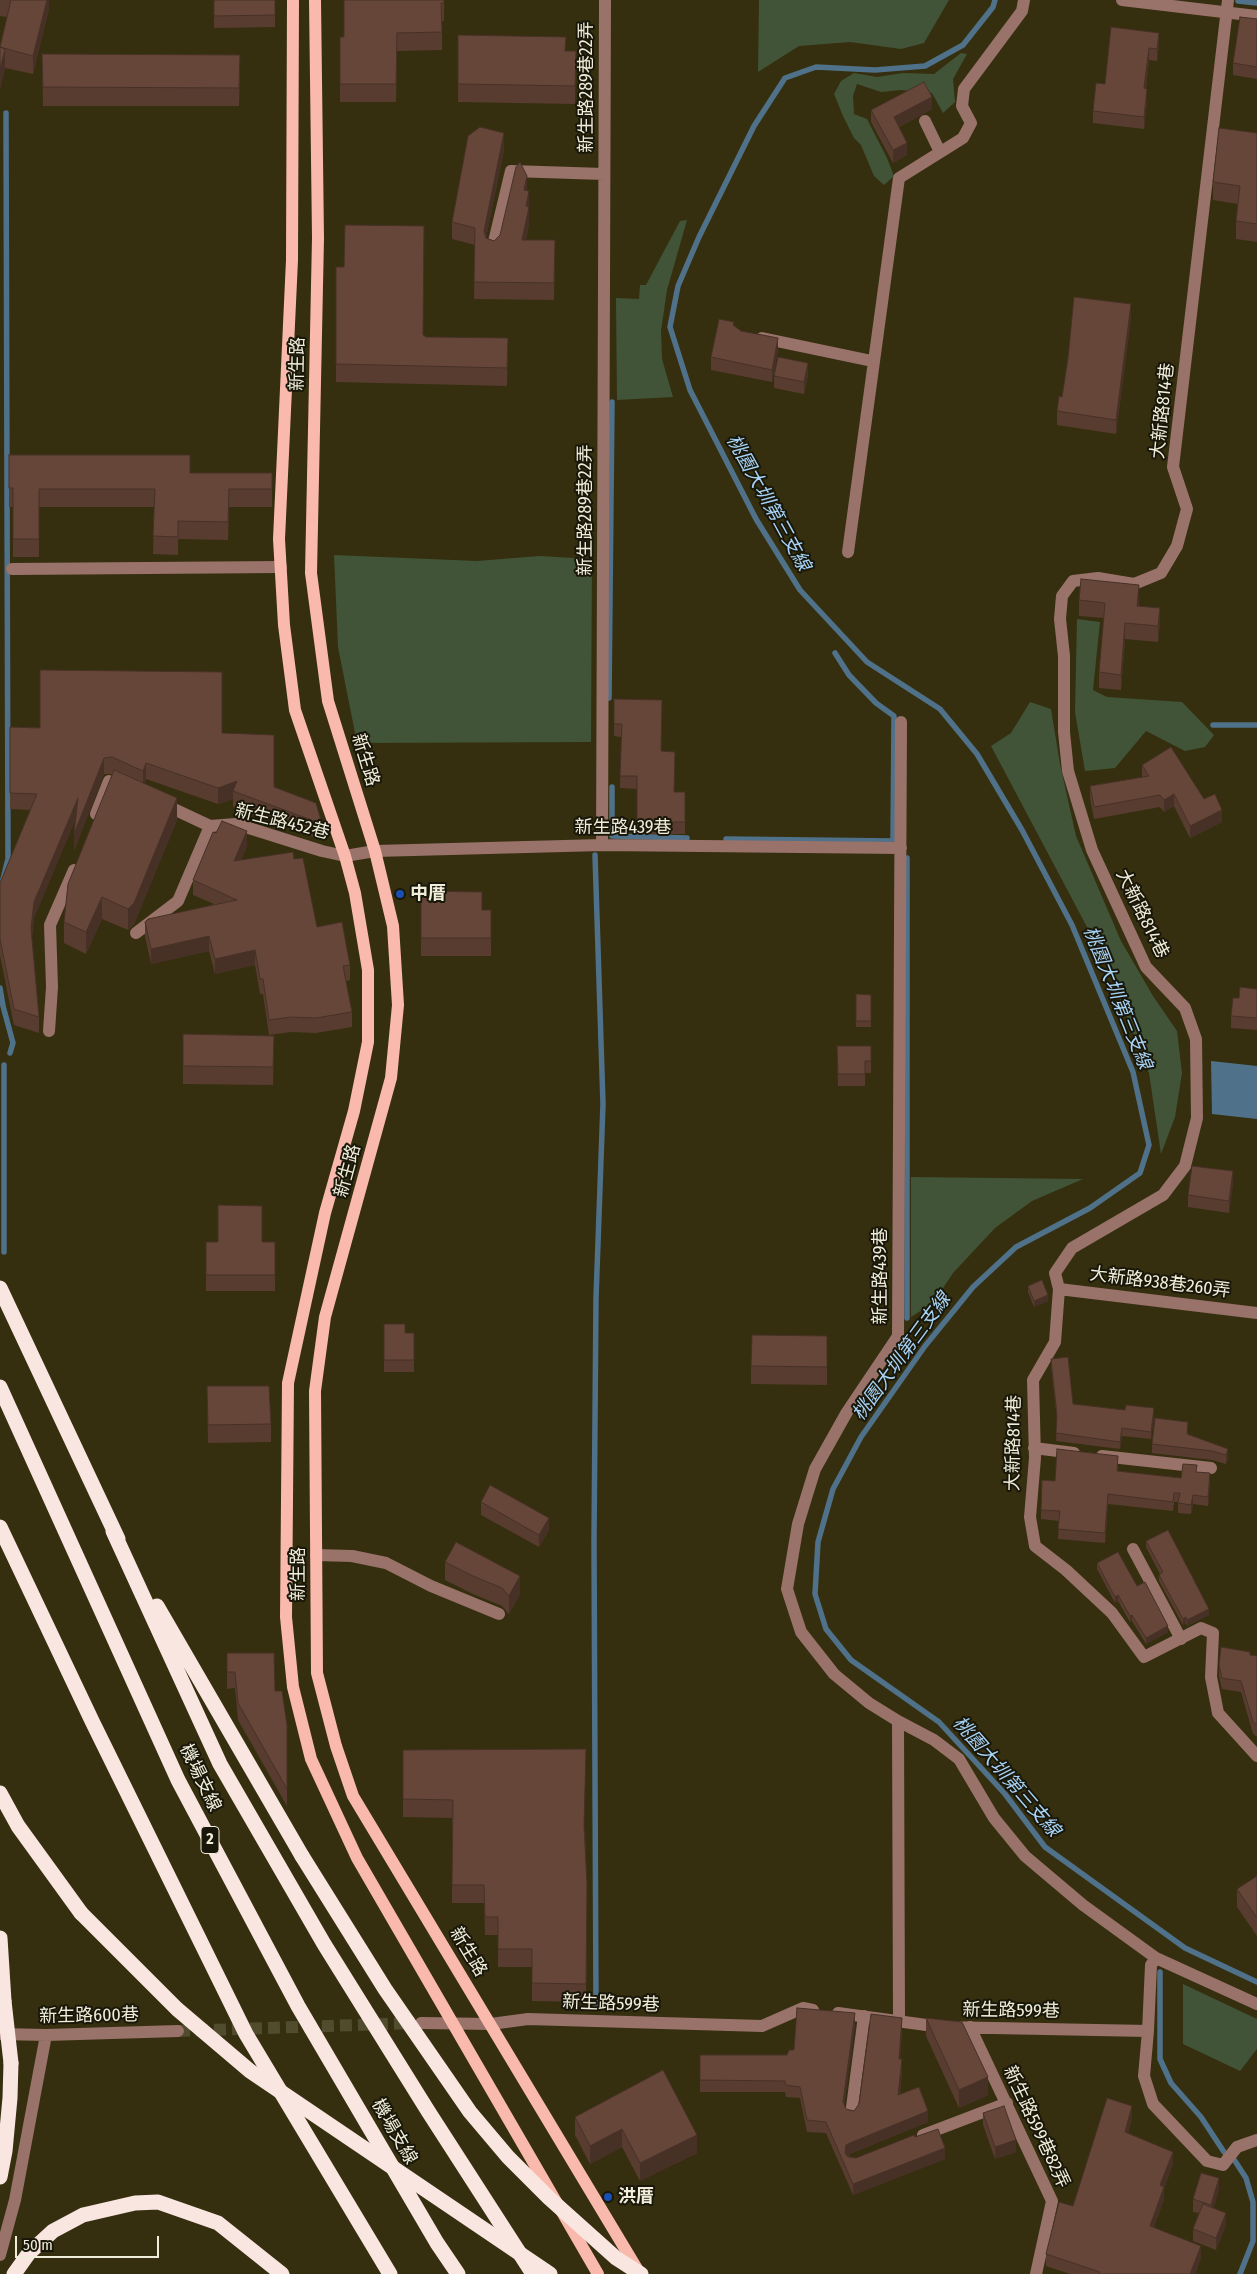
<!DOCTYPE html>
<html>
<head>
<meta charset="utf-8">
<style>
  body { margin:0 }
  #map { position:relative; width:1257px; height:2274px; overflow:hidden; background:#352f0f; font-family:"Fira Sans Condensed",sans-serif }
  canvas { display:block }
  .scale { position:absolute; left:15px; top:2236px; width:144px; height:22px; box-sizing:border-box; border:2px solid #f0eddb; border-top:0; padding-left:6px; font-size:15px; line-height:18px; white-space:nowrap; color:#f0eddb; -webkit-text-stroke:4px #191709; paint-order:stroke }
</style>
</head>
<body>
<div id="map">
<canvas width="1257" height="2274"></canvas>
<div class="scale">50 m</div>
</div>
<script>
const c = document.querySelector('canvas').getContext('2d');
c.lineJoin = 'round';
function fillPath(path, color) {
  c.fillStyle = color;
  c.fill(path, 'evenodd');
}
function shape(rows) {
  const path = new Path2D();
  for (const r of rows) {
    path.moveTo(r[0], r[1]);
    for (let i = 2; i < r.length; i += 2) path.lineTo(r[i], r[i + 1]);
  }
  return path;
}
function trace(path, color, width, dash) {
  c.strokeStyle = color;
  c.lineWidth = width;
  c.lineCap = dash ? 'butt' : 'round';
  c.setLineDash(dash || []);
  c.stroke(path);
}
function drawText(font, color, halo, rows, align = 'center') {
  c.font = font + ' "Fira Sans Condensed","Noto Sans TC",sans-serif';
  c.lineWidth = 4;
  c.setLineDash([]);
  c.textBaseline = 'middle';
  c.strokeStyle = halo;
  c.fillStyle = color;
  for (const [text, x, y, turn = 0] of rows) {
    c.save();
    c.translate(x, y);
    c.rotate((+turn || 0) * Math.PI / 180);
    c.textAlign = isNaN(turn) ? turn : align;
    if (halo) c.strokeText(text, 0, 0);
    c.fillText(text, 0, 0);
    c.restore();
  }
}
fillPath(shape([
  [759,0,949,0,924,43,901,49,850,42,799,46,758,72],
  [961,53,967,54,953,79,955,102,943,113,932,93,901,90,881,92,857,84,853,96,854,114,867,119,887,158,894,176,884,185,874,176,861,145,854,138,843,116,834,94,841,81,854,73,877,77,903,73,934,74],
  [687,220,667,290,661,331,662,359,673,397,617,400,616,298,639,299,640,285,646,285,680,221],
  [334,555,477,561,539,556,592,559,591,742,357,743,338,647],
  [1077,619,1100,622,1093,690,1107,697,1182,702,1214,735,1205,747,1185,751,1146,731,1115,768,1085,771,1075,712],
  [1030,702,1051,709,1060,764,1076,836,1121,941,1153,996,1177,1031,1182,1073,1175,1117,1161,1154,1149,1073,1105,961,991,746,1011,733],
  [911,1177,1083,1179,1032,1201,995,1228,953,1273,933,1303,911,1317],
  [1183,1984,1257,2019,1257,2049,1240,2071,1183,2044]
]), '#415437');
fillPath(shape([
  [1211,1061,1257,1066,1257,1119,1212,1114]
]), '#50718a');
trace(shape([
  [995,0,993,7,963,45,925,66,875,70,816,67,785,78,754,126,699,237,678,286,670,327,690,390,756,519,800,590,867,662,940,709,977,754,1022,830,1072,925,1133,1072,1149,1145,1140,1173,1090,1208,1016,1247,973,1287,925,1346,861,1437,833,1489,818,1542,815,1594,826,1629,851,1660,939,1722,1005,1794,1045,1847,1185,1948,1257,1982],
  [1238,1,1257,3],
  [609,698,612,402],
  [1213,725,1257,725],
  [612,787,612,836,687,838],
  [726,839,893,841,894,716,876,703,849,675,835,653],
  [595,855,603,1104,596,1298,594,1540,596,2007],
  [0,891,8,859,6,113],
  [0,988,3,1006,13,1043,10,1053],
  [4,1252,4,1065],
  [907,1318,907,858],
  [1160,1972,1160,2059,1171,2083,1201,2117,1224,2152],
  [1235,2161,1246,2178,1253,2202,1253,2241,1240,2274]
]), '#50718a', 5.5);
trace(shape([
  [178,2031,415,2023]
]), '#514c2e', 12, [12, 6]);
trace(shape([
  [1122,0,1257,16],
  [1228,0,1173,467,1187,509,1177,546,1161,573,1134,584,1098,578,1073,581,1062,596,1060,619,1064,656,1064,732,1068,771,1092,850,1146,967,1185,1008,1196,1039,1197,1118,1185,1166,1163,1195,1072,1248,1055,1273,1059,1289,1055,1342,1033,1380,1035,1458,1030,1517,1035,1546,1066,1570,1112,1613,1144,1657,1201,1628,1213,1633,1211,1677,1218,1713,1257,1756],
  [925,121,940,152],
  [492,250,511,171,604,174],
  [762,338,872,361],
  [848,552,899,178,963,138,971,123,962,106,964,89,1022,11,1024,0],
  [12,569,281,567],
  [163,804,210,826,236,824,322,851,345,856,375,851,602,845,901,848],
  [96,814,109,781,124,787],
  [602,845,605,0],
  [136,933,178,901,210,826],
  [49,1031,52,987,50,925,74,870],
  [1059,1289,1257,1313],
  [1034,1448,1074,1453],
  [1102,1456,1211,1468],
  [1133,1549,1181,1639],
  [316,1555,352,1556,386,1563,431,1586,499,1614],
  [898,1721,869,1703,834,1674,801,1632,787,1589,798,1524,815,1469,847,1412,898,1336,901,722],
  [838,2013,941,2027,1148,2031,1151,1965,1156,1958,1257,2004],
  [899,2021,898,1721,934,1740,959,1759,994,1818,1025,1856,1083,1905,1156,1958],
  [421,2023,491,2024,528,2019,762,2026,803,2008,813,2010],
  [970,2027,1052,2201,1036,2274],
  [1148,2031,1144,2076,1153,2104,1207,2161,1223,2165,1237,2147,1257,2140],
  [0,2034,46,2035,178,2031],
  [851,2115,864,2016],
  [923,2135,1007,2103],
  [0,2255,15,2200,46,2035]
]), '#99726a', 12);
trace(shape([
  [293,0,292,260,279,539,284,625,295,710,345,856,355,893,368,970,368,1042,354,1111,325,1213,288,1383,286,1617,293,1687,311,1759,357,1858,598,2274],
  [315,0,318,238,311,573,328,701,375,851,393,926,398,1005,391,1078,325,1317,315,1391,317,1673,336,1746,353,1796,639,2272]
]), '#fab9ad', 12);
trace(shape([
  [0,1288,118,1539],
  [0,1387,178,1780,298,2006,437,2243,458,2274],
  [0,1527,92,1721,246,2034,390,2274],
  [113,1531,220,1764,324,1944,428,2111,533,2274],
  [157,1606,302,1856],
  [0,1793,18,1826,81,1913],
  [0,1938,4,2001],
  [0,2177,5,2151,10,2098,11,2063],
  [14,2274,29,2253,53,2231,83,2215,135,2203,158,2202,218,2223,282,2274]
]), '#fae6e1', 15);
trace(shape([
  [302,1856,385,1989,470,2112,508,2157,549,2198,616,2258,641,2274],
  [81,1913,177,2009,250,2071,550,2274],
  [4,2001,11,2063]
]), '#fae6e1', 15);
fillPath(shape([
  [0,0,49,0,49,9,33,74,5,68,0,89,0,47,7,17,0,16],
  [214,0,275,0,275,27,214,28],
  [444,0,444,21,442,21,442,50,397,51,396,102,340,102,340,37,344,37],
  [1257,19,1257,79,1233,75,1233,63],
  [1111,27,1159,45,1157,61,1149,60,1146,89,1147,101,1144,129,1093,123,1093,111,1105,84],
  [458,35,566,51,576,51,575,104,458,102],
  [42,54,240,73,239,106,43,106],
  [932,109,899,127,907,155,893,163,871,122,871,110],
  [1257,133,1257,242,1236,239,1236,221,1238,204,1213,200,1213,182],
  [504,150,486,238,494,241,500,235,527,191,529,191,529,224,526,240,555,240,554,300,474,299,475,245,452,239,452,222],
  [1131,318,1116,434,1057,425,1057,411,1062,397],
  [734,325,741,331,778,350,772,382,711,370,711,357],
  [424,335,426,337,508,338,507,386,336,382,336,364],
  [808,375,804,394,774,388,774,376],
  [9,455,190,473,272,473,272,507,229,507,228,540,178,539,178,555,153,554,154,507,39,507,39,557,13,557,13,507,9,507],
  [1079,600,1139,601,1139,606,1160,623,1158,642,1125,639,1121,690,1099,688,1099,672,1104,618,1079,616],
  [614,699,661,751,675,764,674,792,685,792,685,834,637,834,637,789,620,788,621,737,614,736],
  [10,727,222,733,274,787,322,824,322,840,233,807,233,799,218,804,146,779,144,784,177,820,134,924,128,930,102,919,86,954,64,943,64,922,112,774,104,774,74,851,75,820,34,918,32,937,39,1017,39,1033,14,1025,0,955,0,883,31,810,10,809],
  [1142,765,1204,799,1222,822,1190,838,1174,806,1164,812,1160,807,1094,819,1090,798,1090,786,1142,777],
  [247,846,241,860,294,859,317,927,350,965,350,980,346,981,352,1012,352,1027,316,1033,291,1032,269,1035,263,994,260,994,255,965,215,974,209,951,151,964,145,936,145,922,214,904,193,895,193,880],
  [421,891,482,910,491,910,491,956,421,956],
  [1257,989,1257,1030,1231,1028,1231,1016,1239,998],
  [856,994,871,995,871,1027,856,1027],
  [183,1034,274,1036,273,1085,183,1084],
  [837,1046,871,1046,871,1073,865,1073,865,1086,838,1086],
  [1233,1184,1229,1213,1188,1207,1188,1195],
  [206,1242,275,1242,275,1291,206,1291],
  [1028,1286,1048,1301,1034,1307,1028,1292],
  [384,1324,405,1333,414,1333,414,1372,384,1372],
  [827,1336,827,1385,751,1384,751,1366],
  [1051,1359,1073,1404,1154,1416,1151,1439,1122,1436,1120,1449,1056,1441,1057,1419,1051,1367],
  [207,1386,271,1424,271,1442,208,1443],
  [1188,1431,1188,1434,1228,1449,1228,1458,1226,1464,1212,1460,1152,1453,1152,1444],
  [1118,1466,1118,1471,1181,1478,1197,1472,1210,1483,1208,1506,1193,1504,1191,1514,1178,1513,1178,1502,1174,1502,1173,1511,1108,1504,1105,1543,1058,1539,1059,1521,1041,1519,1041,1510,1055,1481],
  [481,1502,549,1530,539,1547,481,1515],
  [1146,1541,1209,1615,1187,1626,1186,1623,1183,1625,1159,1581,1159,1575,1160,1574,1146,1547],
  [445,1562,520,1594,509,1614,502,1606,473,1594,445,1580],
  [1097,1563,1137,1586,1168,1632,1146,1644,1132,1621,1130,1622,1118,1601,1115,1603,1097,1569],
  [227,1653,275,1691,287,1725,287,1806,238,1720,235,1688,227,1689],
  [1250,1655,1257,1656,1257,1737,1253,1734,1241,1692,1222,1689,1219,1676,1219,1665],
  [403,1750,585,1831,587,1902,586,2002,532,2001,532,1967,498,1967,498,1935,485,1935,484,1903,452,1903,452,1818,403,1817],
  [1257,1876,1257,1936,1237,1907,1237,1889],
  [926,2018,988,2095,959,2108,926,2036],
  [855,2025,844,2105,846,2109,854,2111,859,2104,902,2030,900,2059,902,2071,900,2094,928,2122,850,2154,848,2156,856,2158,915,2137,945,2159,853,2195,826,2133,807,2132,800,2098,786,2097,785,2092,700,2092,700,2055,787,2055,794,2050],
  [663,2070,697,2153,640,2181,622,2147,590,2164,575,2135,575,2117],
  [983,2113,1016,2152,995,2159,983,2125],
  [1132,2118,1128,2134,1173,2164,1164,2189,1164,2199,1154,2227,1201,2258,1195,2274,1070,2274,1046,2266,1046,2254,1073,2206],
  [1219,2190,1213,2208,1226,2225,1216,2250,1193,2241,1193,2229,1199,2213,1193,2212,1193,2199]
]), '#583c30');
fillPath(shape([
  [47,0,49,0,49,9,33,74,33,56],
  [1159,33,1159,45,1157,61,1157,49],
  [1149,48,1149,60,1144,101,1144,88],
  [5,49,5,68,0,89,0,70],
  [240,55,240,73,239,106,239,88],
  [1147,89,1147,101,1144,129,1144,117],
  [932,97,932,109,894,129,894,117],
  [504,133,504,150,484,248,484,231],
  [907,143,907,155,893,163,893,150],
  [527,176,527,193,524,190],
  [529,191,529,224,522,257,522,240,526,206],
  [1131,304,1131,318,1116,434,1116,420],
  [778,338,778,350,772,382,772,370],
  [808,363,808,375,804,394,804,382],
  [1139,585,1139,601,1137,621,1137,606],
  [1160,608,1160,623,1158,642,1158,626],
  [1125,623,1125,639,1121,690,1121,675],
  [104,758,104,774,74,851,74,834],
  [146,763,146,779,143,787,143,771],
  [237,781,233,791,233,799,218,804,218,788],
  [1174,794,1174,806,1164,812,1164,800],
  [78,798,78,814,34,918,31,944,31,928,34,902],
  [177,798,177,820,134,924,128,930,128,909],
  [1222,810,1222,822,1190,838,1190,826],
  [247,831,247,846,234,876,234,861],
  [102,897,102,919,86,954,86,932],
  [209,936,209,951,151,964,151,949],
  [255,950,255,965,215,974,215,959],
  [1233,1171,1233,1184,1229,1213,1229,1201],
  [1048,1295,1048,1301,1034,1307,1034,1301],
  [1154,1408,1154,1416,1151,1439,1151,1432],
  [1122,1428,1122,1436,1120,1449,1120,1442],
  [1228,1449,1228,1458,1226,1464,1226,1455],
  [1210,1473,1210,1483,1208,1506,1208,1497],
  [1108,1494,1108,1504,1105,1543,1105,1533],
  [1193,1495,1193,1504,1191,1514,1191,1505],
  [549,1518,549,1530,539,1547,539,1535],
  [520,1576,520,1594,509,1614,509,1596],
  [1118,1595,1118,1601,1115,1603,1115,1597],
  [1209,1609,1209,1615,1187,1626,1187,1620],
  [1132,1615,1132,1621,1130,1622,1130,1616],
  [1186,1617,1186,1623,1183,1625,1183,1619],
  [1168,1626,1168,1632,1146,1644,1146,1638],
  [855,2013,855,2025,843,2114,843,2102],
  [902,2018,902,2030,899,2071,899,2059],
  [902,2059,902,2071,898,2107,898,2095],
  [988,2077,988,2095,959,2108,959,2090],
  [1132,2106,1132,2118,1125,2144,1125,2132],
  [928,2111,928,2122,850,2154,846,2157,845,2153,846,2145,850,2143],
  [622,2129,622,2147,590,2164,590,2146],
  [697,2135,697,2153,640,2181,640,2163],
  [1016,2140,1016,2152,995,2159,995,2147],
  [945,2148,945,2159,853,2195,853,2184],
  [1173,2152,1173,2164,1164,2189,1164,2199,1150,2238,1150,2226,1160,2185],
  [1219,2178,1219,2190,1211,2217,1211,2205],
  [1226,2213,1226,2225,1216,2250,1216,2238],
  [1201,2246,1201,2258,1195,2274,1190,2274]
]), '#473127');
const building = shape([
  [11,0,47,0,33,56,0,47,11,0],
  [214,0,275,0,275,15,214,16,214,0],
  [344,0,444,0,444,3,441,3,442,32,397,33,396,84,340,84,340,37,344,37,344,0],
  [1240,17,1257,19,1257,67,1233,63,1240,17],
  [1111,27,1159,33,1157,49,1149,48,1144,88,1147,89,1144,117,1093,111,1096,83,1105,84,1111,27],
  [458,35,566,37,565,51,576,51,575,86,458,84,458,35],
  [0,47,5,49,0,70,0,47],
  [42,54,240,55,239,88,43,87,42,54],
  [924,82,932,97,894,117,907,143,893,150,871,110,924,82],
  [480,127,504,133,484,231,486,238,494,241,500,235,516,167,520,162,527,176,524,190,529,191,526,206,529,207,522,240,555,240,554,283,474,282,475,228,452,222,468,136,480,127],
  [1219,128,1257,133,1257,224,1236,221,1240,186,1213,182,1219,128],
  [345,225,424,226,423,335,426,337,508,338,507,368,336,364,336,267,344,267,345,225],
  [1074,297,1131,304,1116,420,1057,411,1059,396,1062,397,1068,358,1074,297],
  [719,319,734,322,733,325,741,331,778,338,772,370,711,357,719,319],
  [778,357,808,363,804,382,774,376,778,357],
  [9,455,190,455,190,473,272,473,272,489,229,489,228,522,178,521,178,537,153,536,155,489,39,489,39,539,13,539,13,488,9,488,9,455],
  [1081,579,1139,585,1137,606,1160,608,1158,626,1125,623,1121,675,1099,672,1105,603,1079,600,1081,579],
  [40,670,222,672,222,733,274,735,274,787,316,803,322,824,233,791,237,781,218,788,146,763,143,771,112,757,104,758,74,834,78,798,34,902,31,928,39,1017,14,1009,0,939,0,883,37,794,10,793,10,727,40,728,40,670],
  [614,699,662,700,661,751,675,752,674,792,685,792,685,822,637,822,637,776,620,776,622,724,614,724,614,699],
  [1171,747,1204,799,1215,794,1222,810,1190,826,1174,794,1164,800,1160,795,1094,807,1090,786,1149,776,1142,765,1171,747],
  [114,770,177,798,134,903,128,909,102,897,86,932,64,922,68,884,114,770],
  [222,821,247,831,234,861,293,852,294,859,303,858,317,927,342,922,350,965,343,966,352,1012,316,1018,291,1017,269,1020,263,979,260,979,255,950,215,959,209,936,151,949,145,922,148,919,237,900,193,880,213,832,216,833,222,821],
  [421,891,482,892,482,910,491,910,491,938,421,938,421,891],
  [1240,987,1257,989,1257,1018,1231,1016,1233,998,1239,998,1240,987],
  [856,994,871,995,871,1021,856,1021,856,994],
  [183,1034,274,1036,273,1067,183,1066,183,1034],
  [837,1046,871,1046,871,1061,865,1061,865,1074,838,1074,837,1046],
  [1192,1166,1233,1171,1229,1201,1188,1195,1192,1166],
  [218,1205,262,1206,262,1242,275,1242,275,1275,206,1275,206,1242,218,1242,218,1205],
  [1042,1280,1048,1295,1034,1301,1028,1286,1042,1280],
  [384,1324,405,1324,405,1333,414,1333,414,1360,384,1360,384,1324],
  [752,1335,827,1336,827,1367,751,1366,752,1335],
  [1068,1357,1073,1404,1125,1410,1126,1405,1154,1408,1151,1432,1122,1428,1120,1442,1056,1433,1057,1415,1051,1359,1068,1357],
  [207,1386,269,1386,271,1424,208,1425,207,1386],
  [1155,1418,1188,1422,1187,1434,1228,1449,1226,1455,1212,1451,1152,1444,1155,1418],
  [1057,1449,1118,1456,1117,1471,1181,1478,1183,1464,1197,1465,1196,1472,1210,1473,1208,1497,1193,1495,1191,1505,1178,1503,1180,1493,1174,1493,1173,1502,1108,1494,1105,1533,1058,1529,1060,1511,1041,1510,1042,1480,1055,1481,1057,1449],
  [490,1485,549,1518,539,1535,481,1502,490,1485],
  [1168,1530,1209,1609,1187,1620,1186,1617,1183,1619,1159,1575,1163,1572,1146,1541,1168,1530],
  [456,1542,520,1576,509,1596,502,1588,473,1576,445,1562,456,1542],
  [1118,1552,1137,1586,1145,1582,1168,1626,1146,1638,1132,1615,1130,1616,1118,1595,1115,1597,1097,1563,1118,1552],
  [1221,1647,1250,1652,1250,1655,1257,1656,1257,1725,1253,1722,1241,1681,1222,1678,1219,1665,1221,1647],
  [227,1653,274,1653,275,1691,282,1691,287,1725,287,1789,238,1703,235,1672,227,1672,227,1653],
  [586,1749,584,1826,587,1884,586,1984,532,1983,532,1949,498,1949,498,1917,485,1917,484,1885,452,1885,453,1800,403,1799,403,1750,586,1749],
  [1257,1876,1257,1918,1237,1889,1257,1876],
  [797,2008,855,2013,843,2102,846,2109,854,2111,859,2104,871,2014,902,2018,899,2059,902,2059,898,2095,919,2087,928,2111,850,2143,846,2145,845,2153,848,2157,856,2158,914,2135,915,2137,938,2129,945,2148,853,2184,826,2122,807,2120,800,2087,786,2085,785,2081,700,2080,700,2055,787,2055,789,2050,794,2050,797,2008],
  [926,2018,962,2022,988,2077,959,2090,926,2018],
  [663,2070,697,2135,640,2163,622,2129,590,2146,575,2117,663,2070],
  [1107,2098,1132,2106,1125,2132,1173,2152,1160,2185,1164,2187,1150,2226,1201,2246,1190,2274,1099,2274,1100,2272,1046,2254,1059,2202,1073,2206,1107,2098],
  [1004,2106,1016,2140,995,2147,983,2113,1004,2106],
  [1201,2173,1219,2178,1211,2205,1193,2199,1201,2173],
  [1203,2204,1226,2213,1216,2238,1193,2229,1203,2204]
]);
fillPath(building, '#664638');
trace(building, '#473127', 1);
for (const [x, y, r, color] of [
  [400,894,5,"#1a4fb4"],
  [608,2197,5,"#1a4fb4"]
]) {
  const dot = new Path2D();
  dot.arc(x, y, r, 0, 2 * Math.PI);
  c.fillStyle = color;
  c.fill(dot);
  trace(dot, '#191709', 2);
}
for (const [x, y, w] of [
  [210,1840,18]
]) {
  const box = new Path2D();
  box.roundRect(x - w / 2, y - 13.5, w, 27, 4);
  c.fillStyle = '#191709';
  c.fill(box);
  trace(box, '#f0eddb', 1);
}
drawText('bold 16px', '#f0eddb', null, [
  ["2",210,1840]
]);
drawText('18px', '#f0eddb', '#191709', [
  ["新生路289巷22弄",587,87,-90],
  ["新生路",298,364,-89],
  ["大新路814巷",1163,411,-84],
  ["新生路289巷22弄",586,510,-90],
  ["新生路",365,760,73],
  ["新生路452巷",282,822,14],
  ["新生路439巷",623,828],
  ["大新路814巷",1142,914,64],
  ["新生路",348,1171,-75],
  ["新生路439巷",881,1276,-90],
  ["大新路938巷260弄",1160,1283,7],
  ["大新路814巷",1014,1443,-89],
  ["新生路",299,1574,-90],
  ["機場支線",200,1778,64],
  ["新生路",468,1952,59],
  ["新生路599巷",611,2004,2],
  ["新生路599巷",1011,2011,1],
  ["新生路600巷",89,2016,-1],
  ["新生路599巷82弄",1036,2127,65],
  ["機場支線",394,2132,60]
]);
drawText('bold 18px', '#f0eddb', '#191709', [
  ["中厝",410,894],
  ["洪厝",618,2197]
], 'left');
drawText('italic 19px', '#a7d3f7', '#191709', [
  ["桃園大圳第三支線",768,503,61],
  ["桃園大圳第三支線",1117,998,68],
  ["桃園大圳第三支線",902,1357,-54],
  ["桃園大圳第三支線",1006,1777,49]
]);
</script>
</body>
</html>
